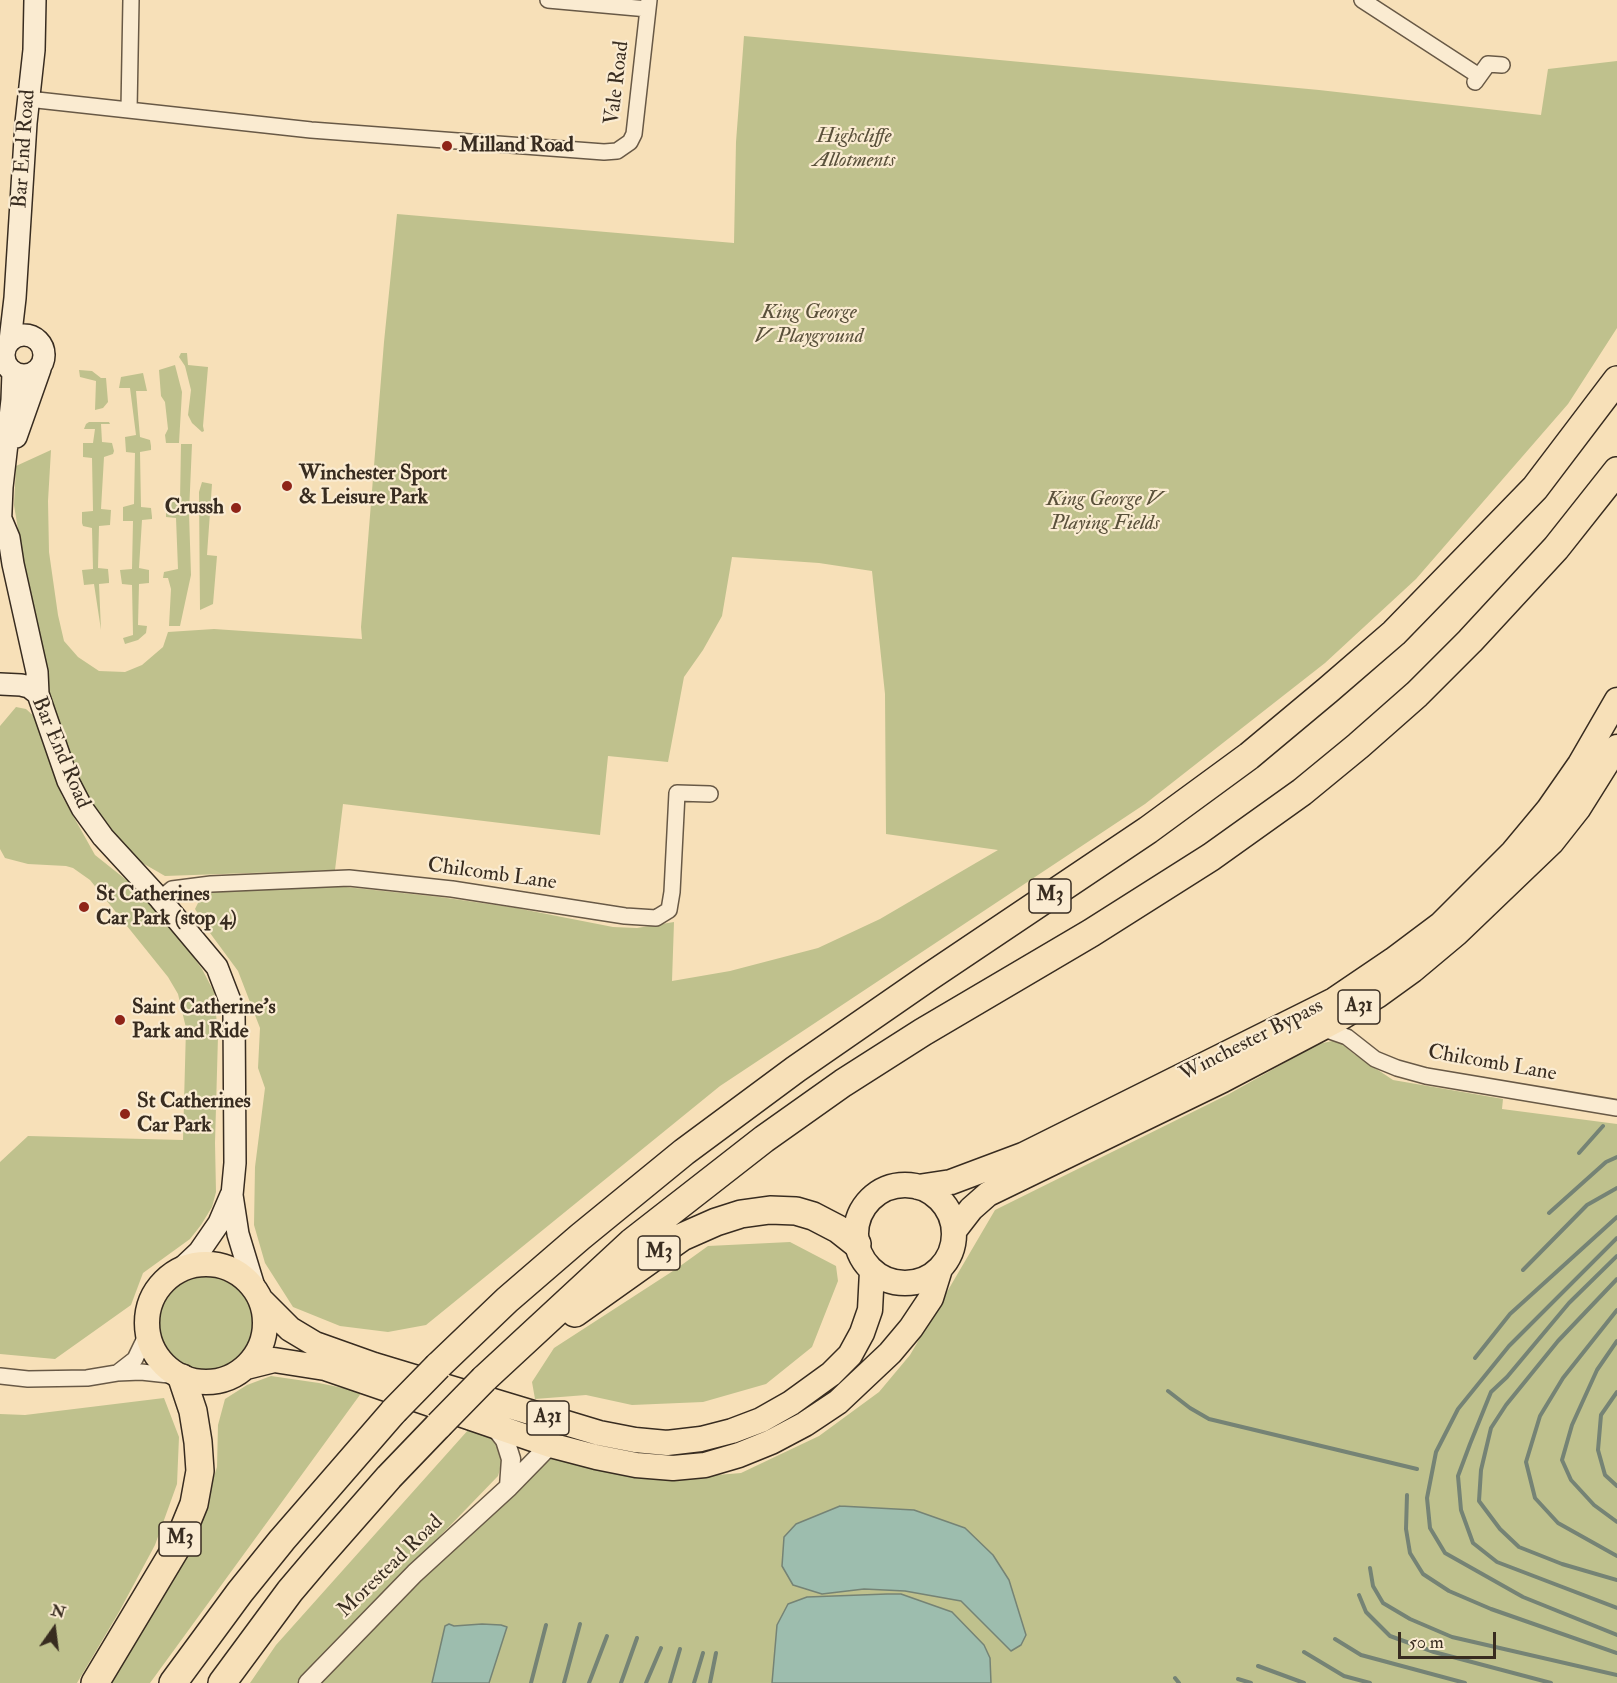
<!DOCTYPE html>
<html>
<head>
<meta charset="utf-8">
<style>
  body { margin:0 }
  #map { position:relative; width:1617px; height:1683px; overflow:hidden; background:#f7e0b8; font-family:"IM FELL Double Pica",serif }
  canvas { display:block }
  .north { position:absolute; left:24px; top:1599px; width:60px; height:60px; -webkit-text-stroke:4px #faebd1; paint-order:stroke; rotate:14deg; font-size:16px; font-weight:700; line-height:24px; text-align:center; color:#382c20 }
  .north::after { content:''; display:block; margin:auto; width:21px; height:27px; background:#382c20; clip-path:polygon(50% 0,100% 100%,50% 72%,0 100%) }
  .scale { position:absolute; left:1398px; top:1632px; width:98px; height:27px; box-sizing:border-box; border:3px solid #382c20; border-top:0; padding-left:8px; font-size:18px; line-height:21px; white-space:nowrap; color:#382c20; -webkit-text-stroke:4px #faebd1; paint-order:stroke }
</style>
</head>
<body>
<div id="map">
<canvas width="1617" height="1683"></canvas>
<div class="north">N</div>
<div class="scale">50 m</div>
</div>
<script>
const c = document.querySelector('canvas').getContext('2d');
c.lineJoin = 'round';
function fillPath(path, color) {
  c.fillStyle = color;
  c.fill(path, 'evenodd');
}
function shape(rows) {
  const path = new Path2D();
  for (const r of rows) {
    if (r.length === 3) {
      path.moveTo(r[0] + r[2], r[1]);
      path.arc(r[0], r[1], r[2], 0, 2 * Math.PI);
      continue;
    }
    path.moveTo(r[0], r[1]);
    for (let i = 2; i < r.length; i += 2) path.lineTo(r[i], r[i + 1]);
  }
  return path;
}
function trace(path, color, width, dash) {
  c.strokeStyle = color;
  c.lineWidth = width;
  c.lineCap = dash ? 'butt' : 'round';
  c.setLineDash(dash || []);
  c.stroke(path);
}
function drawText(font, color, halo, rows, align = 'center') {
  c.font = font + ' "IM FELL Double Pica",serif';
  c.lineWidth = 4.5;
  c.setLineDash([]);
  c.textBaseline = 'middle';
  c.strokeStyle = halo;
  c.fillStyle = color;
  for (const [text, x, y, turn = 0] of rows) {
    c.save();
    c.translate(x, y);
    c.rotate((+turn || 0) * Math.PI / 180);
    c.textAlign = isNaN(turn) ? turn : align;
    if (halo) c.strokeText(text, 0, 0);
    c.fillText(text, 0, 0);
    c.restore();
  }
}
fillPath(shape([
  [744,36,1319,90,1541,115,1548,69,1617,61,1617,328,1568,404,1416,579,1325,663,1145,804,720,1086,426,1325,388,1332,340,1326,293,1307,265,1263,254,1225,255,1167,265,1088,258,1068,260,1028,238,971,210,933,195,909,203,893,289,881,440,897,516,908,613,927,637,928,674,922,672,981,730,971,818,948,880,919,998,850,886,834,885,694,872,571,819,563,732,557,722,616,703,650,684,677,668,762,608,756,600,835,343,804,335,870,165,876,139,861,102,824,71,775,46,684,27,584,14,505,16,466,51,450,48,501,49,552,58,615,64,641,78,657,99,671,125,672,142,665,163,647,168,632,214,629,362,639,361,627,384,342,397,214,734,243,736,142],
  [181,353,187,353,188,365,208,367,203,426,204,431,202,432,192,423,188,415,191,390,185,366,179,357],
  [175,365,182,392,179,443,166,443,165,435,168,429,165,402,161,396,159,370],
  [79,370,92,371,101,378,106,378,108,402,103,408,95,410,96,381,80,377],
  [143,373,147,391,136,391,140,437,150,440,151,446,151,450,140,452,141,507,151,508,152,517,152,519,142,520,139,568,149,570,149,583,139,584,138,625,147,626,146,633,138,640,125,644,123,638,133,635,132,585,122,584,120,570,132,569,133,521,123,521,123,507,134,504,135,453,126,452,125,437,136,435,130,388,119,388,121,377],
  [89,422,109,422,110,424,101,424,102,442,112,443,114,451,113,454,104,457,101,509,111,510,110,525,99,526,98,568,108,569,109,580,109,583,99,584,101,630,94,584,84,585,82,570,93,569,92,528,83,526,82,523,82,512,93,511,92,458,83,457,83,443,93,443,95,429,84,429,86,424],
  [181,444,192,444,189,513,191,575,180,626,169,626,171,589,168,578,163,578,164,572,178,569,176,518,166,517,166,503,180,501],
  [202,482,212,484,207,555,217,556,213,604,200,610,199,492],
  [16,707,26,709,37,719,42,741,62,796,95,855,134,886,173,928,202,969,214,992,218,1036,215,1143,216,1192,212,1207,201,1225,190,1239,143,1273,131,1305,55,1359,0,1354,0,1162,28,1136,183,1140,186,1028,178,994,168,977,90,880,73,868,66,866,28,864,5,858,0,849,0,726],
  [1337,1040,1354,1054,1393,1080,1503,1099,1502,1109,1617,1124,1617,1683,320,1683,429,1573,552,1456,705,1476,741,1473,819,1436,879,1392,910,1355,995,1210,1229,1094,1318,1044],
  [790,1242,836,1266,838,1281,812,1347,766,1384,703,1402,632,1405,586,1395,535,1399,532,1382,554,1348,676,1269,708,1246],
  [207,1324,48],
  [271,1376,319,1383,362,1392,150,1683,109,1683,192,1544,217,1467,218,1425,225,1399,247,1385],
  [164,1398,179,1437,177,1484,155,1545,119,1612,77,1683,0,1683,0,1414,25,1415],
  [469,1429,493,1435,502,1462,498,1476,298,1683,250,1683,276,1645]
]), '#bfc18d');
const water = shape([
  [840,1506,914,1510,965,1528,993,1555,1009,1580,1026,1635,1021,1645,1011,1651,961,1601,905,1591,864,1589,822,1594,793,1585,782,1566,784,1537,796,1524,840,1506],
  [887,1594,901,1594,952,1612,984,1645,990,1658,991,1683,772,1683,777,1625,788,1604,807,1597,887,1594],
  [449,1624,454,1626,482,1624,501,1625,507,1627,489,1683,432,1683,445,1626,449,1624]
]);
fillPath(water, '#9dbdae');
trace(water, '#758375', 1.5);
trace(shape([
  [1579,1153,1603,1126],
  [1549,1213,1606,1162,1617,1157],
  [1617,1238,1509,1346,1458,1409,1436,1452,1427,1498,1430,1528,1445,1553,1523,1597,1617,1635],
  [1617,1256,1569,1303,1507,1377,1491,1392,1470,1444,1458,1476,1461,1510,1473,1543,1497,1562,1617,1608],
  [1523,1270,1587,1205,1617,1188],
  [1617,1279,1558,1341,1506,1405,1491,1428,1481,1470,1479,1501,1500,1529,1519,1547,1562,1564,1617,1580],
  [1617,1310,1563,1378,1540,1416,1526,1462,1535,1498,1558,1523,1617,1556],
  [1617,1341,1597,1370,1572,1425,1562,1460,1571,1480,1594,1505,1617,1522],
  [1475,1358,1510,1314,1617,1217],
  [1168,1391,1190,1408,1209,1419,1417,1469],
  [1617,1392,1601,1415,1598,1450,1605,1475,1617,1486],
  [1407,1495,1406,1529,1410,1553,1423,1574,1449,1591,1491,1609,1617,1653],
  [1370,1568,1373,1586,1383,1603,1410,1619,1452,1637,1617,1675],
  [1359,1595,1366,1612,1390,1636,1434,1652,1551,1683],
  [1335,1639,1361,1655,1465,1683],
  [1304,1652,1344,1676,1370,1683],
  [1258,1666,1304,1683],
  [1175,1678,1179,1683],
  [1238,1679,1251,1683],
  [531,1683,546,1625],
  [564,1683,580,1624],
  [589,1683,607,1636],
  [621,1683,637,1638],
  [646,1683,661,1648],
  [670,1683,680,1649],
  [694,1683,703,1653],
  [710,1683,716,1653]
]), '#758375', 4);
const minor = shape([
  [548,0,648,9],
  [1362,0,1479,76],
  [1475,82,1488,64,1502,65],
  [28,99,311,130,604,152,617,151,630,142,634,134,649,0],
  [129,110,131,0],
  [0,360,5,362],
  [160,899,172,889,211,884,349,878,452,889,625,916,656,918,669,910,672,892,677,793,710,794],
  [1321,1028,1347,1037,1375,1059,1397,1068,1426,1076,1617,1108],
  [117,1373,135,1359,147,1334],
  [0,1376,28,1379,87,1378,117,1373,141,1372,178,1376]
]);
const tertiary = shape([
  [494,1426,505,1440,511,1459,509,1487],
  [308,1683,415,1573,509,1487,550,1445]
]);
const secondary = shape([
  [24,355,20],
  [10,341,15,298,26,123,34,50,35,0],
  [16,437,40,369],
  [1,519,9,538,13,564,37,672,38,694],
  [0,534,2,487,12,400,13,372],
  [0,684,21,685,29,687,38,694,68,781,82,808,103,837,160,899,217,967,234,1011,235,1163,232,1195,238,1234,255,1290],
  [182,1268,199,1252,219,1223,231,1195]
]);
const trunk = shape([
  [905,1234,49],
  [918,1187,951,1182,1023,1155,1334,1000,1393,960,1441,924,1513,852,1548,810,1580,764,1617,700],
  [954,1231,971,1209,988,1194,1223,1080,1339,1019,1377,996,1413,970,1456,934,1552,842,1578,809,1617,747],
  [206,1323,59],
  [261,1300,290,1329,315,1344,374,1365,599,1433,635,1440,667,1443,701,1439,732,1431,761,1420,791,1403,831,1374,850,1355,862,1333,870,1310,872,1271],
  [246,1367,274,1360,325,1368,550,1445,596,1457,636,1465,673,1468,705,1465,739,1455,771,1442,805,1424,838,1402,890,1353,911,1328,931,1298,940,1269]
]);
const motorway = shape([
  [575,1313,682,1237,716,1222,741,1214,770,1210,796,1211,813,1216,838,1229,857,1244],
  [438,1366,507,1300,580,1237,684,1152,796,1069,929,977,1148,830,1249,756,1328,690,1394,633,1535,488,1617,380],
  [484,1379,632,1242,764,1139,843,1083,923,1032,1091,933,1211,857,1302,792,1358,746,1417,694,1470,641,1556,548,1617,471],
  [95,1683,176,1548,194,1504,200,1471,198,1442,193,1411,182,1378],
  [173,1683,240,1592,282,1540,394,1411],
  [222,1683,290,1591,318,1558,389,1477,439,1425]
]);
trace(minor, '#685946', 18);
trace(tertiary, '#685946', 21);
trace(secondary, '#382c20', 24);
trace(trunk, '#382c20', 27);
trace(motorway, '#382c20', 30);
trace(minor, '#faebd1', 15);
trace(tertiary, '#faebd1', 18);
trace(secondary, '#faebd1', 21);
trace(trunk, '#f7e0b8', 24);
trace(motorway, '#f7e0b8', 27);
const motorwayBridge = shape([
  [394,1411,438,1366],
  [439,1425,484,1379]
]);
trace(motorwayBridge, '#382c20', 30, []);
trace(motorwayBridge, '#f7e0b8', 27);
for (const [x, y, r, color] of [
  [447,146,6,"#8f2418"],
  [287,486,6,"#8f2418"],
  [236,508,6,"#8f2418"],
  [84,907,6,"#8f2418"],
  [120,1020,6,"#8f2418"],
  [125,1114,6,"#8f2418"]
]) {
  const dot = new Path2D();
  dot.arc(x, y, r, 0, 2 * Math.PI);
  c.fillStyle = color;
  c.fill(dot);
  trace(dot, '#faebd1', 2);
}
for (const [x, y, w] of [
  [1050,896,42],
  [1359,1007,42],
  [659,1253,42],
  [548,1418,42],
  [180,1539,42]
]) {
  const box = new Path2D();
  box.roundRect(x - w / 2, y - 17, w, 34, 4.5);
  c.fillStyle = '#faebd1';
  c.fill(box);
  trace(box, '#382c20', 1.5);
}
drawText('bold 20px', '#382c20', null, [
  ["M3",1050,896],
  ["A31",1359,1007],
  ["M3",659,1253],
  ["A31",548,1418],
  ["M3",180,1539]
]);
drawText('21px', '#382c20', '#faebd1', [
  ["Vale Road",618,83,-83],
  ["Bar End Road",25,149,-86],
  ["Bar End Road",60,753,67],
  ["Chilcomb Lane",492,875,8],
  ["Winchester Bypass",1252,1041,-27],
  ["Chilcomb Lane",1492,1064,10],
  ["Morestead Road",391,1567,-44]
]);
drawText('italic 21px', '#5a513b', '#faebd1', [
  ["Highcliffe",854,137],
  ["Allotments",854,161],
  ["King George",809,313],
  ["V Playground",809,337],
  ["King George V",1105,500],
  ["Playing Fields",1105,524]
]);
drawText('bold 21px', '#382c20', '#faebd1', [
  ["Milland Road",459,146],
  ["Winchester Sport",299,474],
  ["& Leisure Park",299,498],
  ["Crussh",224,508,"right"],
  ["St Catherines",96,895],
  ["Car Park (stop 4)",96,919],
  ["Saint Catherine's",132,1008],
  ["Park and Ride",132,1032],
  ["St Catherines",137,1102],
  ["Car Park",137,1126]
], 'left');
</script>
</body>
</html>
